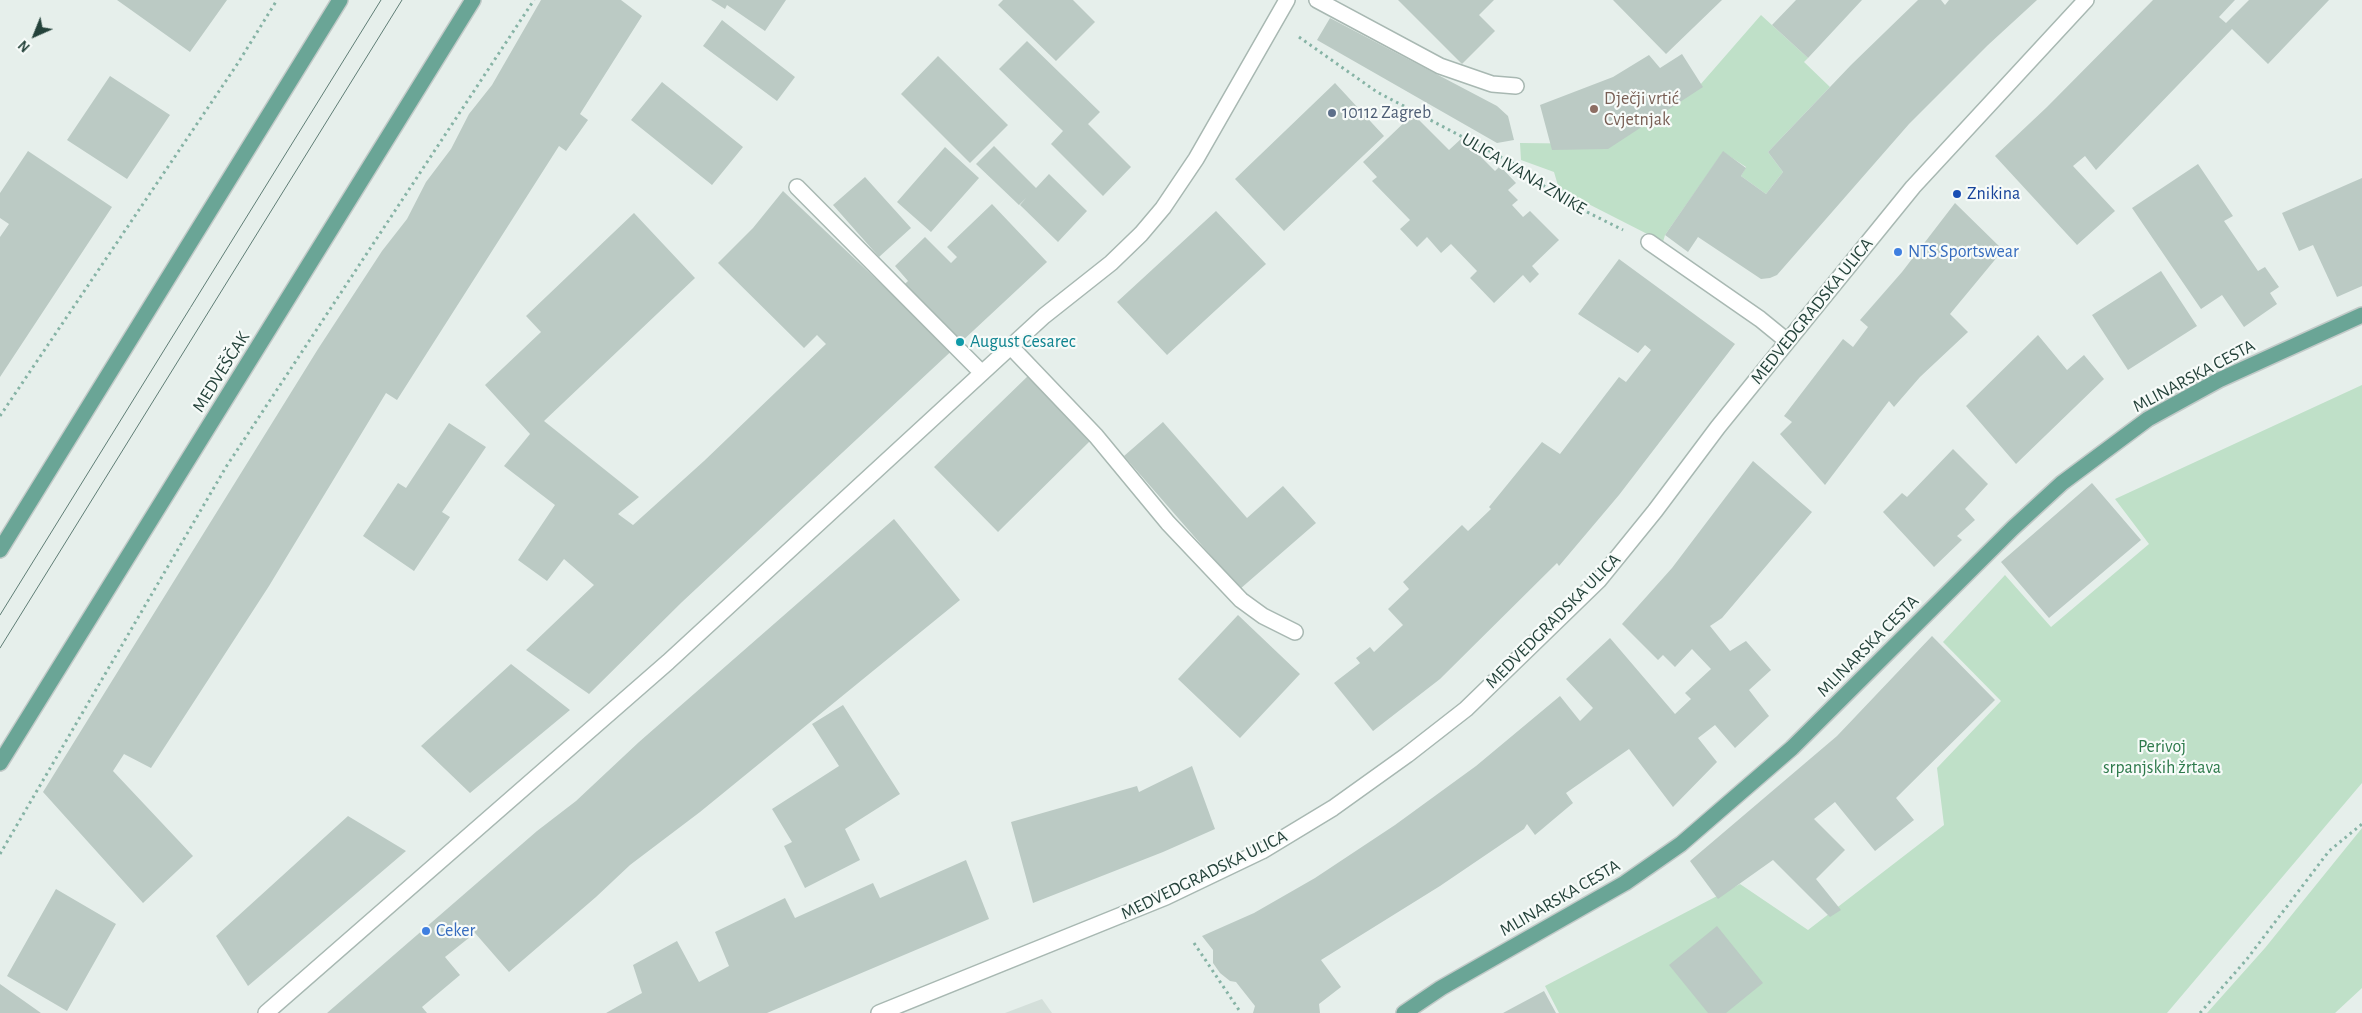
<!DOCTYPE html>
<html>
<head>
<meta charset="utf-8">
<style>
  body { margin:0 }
  #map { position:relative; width:2362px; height:1013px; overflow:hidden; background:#e6efeb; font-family:"Alegreya Sans",sans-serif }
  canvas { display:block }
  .north { position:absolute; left:10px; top:10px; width:50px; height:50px; -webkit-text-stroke:4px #f7fbf9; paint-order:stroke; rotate:224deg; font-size:14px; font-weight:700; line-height:20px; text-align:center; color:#24423a }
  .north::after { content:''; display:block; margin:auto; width:18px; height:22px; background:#24423a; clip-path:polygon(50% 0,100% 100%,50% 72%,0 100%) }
</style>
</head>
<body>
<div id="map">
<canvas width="2362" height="1013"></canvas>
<div class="north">N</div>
</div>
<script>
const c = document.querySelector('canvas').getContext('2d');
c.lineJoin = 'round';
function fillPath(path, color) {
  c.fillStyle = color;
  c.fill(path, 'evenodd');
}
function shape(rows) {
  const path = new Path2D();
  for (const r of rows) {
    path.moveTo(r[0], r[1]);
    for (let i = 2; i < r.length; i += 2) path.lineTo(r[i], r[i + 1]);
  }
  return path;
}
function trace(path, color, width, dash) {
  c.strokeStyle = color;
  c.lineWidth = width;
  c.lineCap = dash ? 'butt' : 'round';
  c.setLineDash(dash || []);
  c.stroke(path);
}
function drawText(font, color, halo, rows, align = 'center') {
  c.font = font + ' "Alegreya Sans",sans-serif';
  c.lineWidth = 4.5;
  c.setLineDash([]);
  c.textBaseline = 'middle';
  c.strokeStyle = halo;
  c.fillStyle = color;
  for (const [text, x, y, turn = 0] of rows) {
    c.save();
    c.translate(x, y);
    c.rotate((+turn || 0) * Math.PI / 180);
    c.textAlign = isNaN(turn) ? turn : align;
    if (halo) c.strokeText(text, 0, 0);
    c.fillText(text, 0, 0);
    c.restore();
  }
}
fillPath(shape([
  [1042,999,1052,1013,1005,1013]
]), '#d4dfda');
fillPath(shape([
  [1761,15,1808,58,1804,62,1830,87,1768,152,1783,172,1766,194,1741,176,1746,167,1723,152,1665,235,1663,242,1559,189,1554,172,1521,160,1520,143,1608,144,1700,85],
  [2362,385,2362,783,2167,1013,1559,1013,1545,986,1740,884,1808,930,1944,825,1937,768,2001,701,1943,642,2005,575,2051,627,2149,544,2115,499],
  [2362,828,2362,988,2335,1013,2207,1013,2265,948]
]), '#bfe0c8');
fillPath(shape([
  [117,0,227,0,190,52],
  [541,0,621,0,642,16,580,114,588,120,566,151,559,146,397,400,386,393,269,586,151,768,124,754,113,771,193,856,143,903,43,792,318,349,382,251,407,219,426,182,451,149,469,114,492,85],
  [711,0,786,0,765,31,727,5,725,9],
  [1003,0,1073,0,1095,22,1056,61,998,5],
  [1398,0,1494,0,1479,15,1495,31,1462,64],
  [1613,0,1722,0,1666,54],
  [1796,0,1862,0,1808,58,1772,25],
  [1918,0,1941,0,1945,5,1949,0,2037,0,1988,45,1909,124,1777,275,1770,278,1761,279,1698,237,1688,252,1665,235,1723,151,1746,168,1741,176,1766,194,1783,172,1768,152,1851,65],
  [2153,0,2235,0,2219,17,2226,23,2249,0,2329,0,2268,64,2232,29,2096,170,2085,156,2073,166,2115,211,2077,245,1995,156,2047,107],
  [1330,18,1497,106,1508,116,1514,140,1497,143,1317,40],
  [722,20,795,77,777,101,703,46],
  [1027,41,1100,112,1088,124,1131,167,1103,196,1051,144,1063,131,999,69],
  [1682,54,1703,87,1608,149,1552,150,1540,105,1613,77,1649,55,1660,68],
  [938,56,1008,125,970,163,901,94],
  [110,76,170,115,127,179,67,140],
  [662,82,743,147,712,185,631,120],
  [1335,83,1384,136,1284,231,1235,179],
  [1413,114,1449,150,1462,138,1495,171,1500,166,1516,183,1508,190,1518,200,1512,205,1523,217,1530,211,1559,240,1532,266,1539,274,1530,283,1523,275,1494,303,1470,278,1477,271,1451,244,1441,253,1427,237,1417,247,1400,229,1410,220,1372,181,1377,177,1363,162],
  [994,146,1036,188,1049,174,1087,211,1058,242,1020,205,1026,198,1019,205,976,164],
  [945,147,979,178,931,232,897,202],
  [28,151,112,207,0,377,0,237,9,224,0,218,0,193],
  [2198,164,2233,216,2224,221,2258,271,2265,267,2279,287,2270,293,2277,304,2244,327,2222,295,2201,309,2132,208],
  [865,177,911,228,879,257,833,205],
  [2362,178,2362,286,2337,297,2313,245,2299,251,2282,213],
  [783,191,893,295,908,281,895,266,925,237,951,263,957,257,947,247,992,204,1047,262,682,602,589,694,526,650,594,585,564,559,547,581,518,560,555,505,504,466,530,434,485,385,541,332,526,316,634,213,695,278,544,421,639,497,618,514,633,525,704,461,826,344,817,335,804,348,718,263,753,228],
  [1955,203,2003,250,1950,314,1968,332,1920,377,1894,407,1889,401,1825,485,1780,434,1792,422,1784,416,1843,339,1853,347,1868,327,1860,320,1902,272],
  [1216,211,1266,264,1167,355,1117,302],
  [1619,259,1735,344,1619,495,1559,566,1557,563,1440,679,1373,731,1334,683,1360,663,1356,658,1370,647,1374,652,1403,625,1388,609,1409,589,1403,582,1462,525,1468,531,1491,509,1489,507,1542,442,1560,454,1619,377,1626,382,1651,350,1645,345,1638,353,1578,314],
  [2161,271,2197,326,2128,370,2092,315],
  [2038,335,2067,370,2084,355,2104,379,2016,464,1966,406],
  [1028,376,1090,441,998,532,934,467],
  [1163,422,1247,518,1283,486,1316,523,1240,589,1124,456],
  [449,423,486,447,442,512,450,517,414,571,363,536,398,483,406,488],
  [1953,449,1988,484,1965,509,1975,520,1957,536,1962,540,1934,567,1883,512,1902,493,1907,497],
  [1753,461,1812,512,1722,618,1710,626,1730,651,1746,641,1771,670,1749,690,1769,716,1735,748,1715,725,1698,738,1717,762,1673,807,1629,749,1566,793,1573,803,1535,835,1527,824,1524,829,1440,886,1321,960,1341,987,1319,1004,1320,1013,1253,1013,1255,1006,1236,982,1230,981,1220,973,1213,963,1213,950,1202,936,1254,913,1315,878,1395,825,1476,766,1560,696,1580,721,1593,708,1566,679,1610,638,1675,714,1691,699,1685,693,1711,669,1692,649,1675,667,1663,655,1658,660,1622,624,1672,568],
  [2092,483,2141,540,2049,618,2001,562],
  [894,519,960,600,700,812,630,865,596,897,509,972,475,933,445,957,460,975,422,1007,427,1013,327,1013,537,831,576,801,639,742],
  [1238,615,1300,674,1240,738,1178,679],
  [1932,636,1995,700,1896,798,1914,820,1875,851,1835,802,1814,819,1845,850,1816,879,1841,910,1830,917,1773,860,1718,899,1690,861,1837,736],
  [511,664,570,710,470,793,421,746],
  [843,705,900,794,845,829,860,860,805,888,784,846,792,842,772,809,839,766,812,724],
  [1192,766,1215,829,1163,852,1033,903,1011,822,1137,786,1139,792],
  [348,816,406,851,248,986,216,936],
  [966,860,989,919,767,1013,606,1013,642,993,633,965,677,941,699,982,729,966,715,932,785,898,795,918,873,883,880,898],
  [56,889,116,924,67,1011,7,976],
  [1717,926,1763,983,1726,1013,1708,1013,1669,965],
  [0,984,41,1013,0,1013],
  [1544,991,1556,1013,1503,1013]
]), '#bbcac4');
const minor = shape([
  [1317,0,1440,66,1492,84,1516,86],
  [797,187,982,373],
  [1649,242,1760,319,1787,341],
  [1011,347,1096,436,1168,523,1241,600,1263,616,1295,632],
  [266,1013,668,662,1044,316,1111,263,1141,234,1163,208,1196,159,1287,0],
  [879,1013,1166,897,1262,851,1333,808,1407,755,1466,709,1599,580,1655,511,1718,427,1913,187,2086,0]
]);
const major = shape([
  [0,550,340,0],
  [0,763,473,0],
  [1404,1013,1441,988,1625,883,1681,844,1792,748,2013,528,2062,483,2148,419,2219,380,2362,315]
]);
trace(minor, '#a8b8b2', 18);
trace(major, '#c2cac8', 18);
trace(shape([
  [1299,37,1377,92,1518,166,1561,199,1623,230],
  [0,416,238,63,277,0],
  [0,854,226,467,534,0],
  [1194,943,1241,1013],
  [2200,1013,2247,959,2329,851,2362,824]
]), '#86b3a5', 3, [2.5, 4]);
trace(minor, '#fff', 15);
trace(major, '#6aa596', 15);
trace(shape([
  [0,615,381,0],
  [0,648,402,0]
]), '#5f7d75', 1);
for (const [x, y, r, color] of [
  [1594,109,5,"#8d6e63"],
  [1332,113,5,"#5c6f8a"],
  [1957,194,5,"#1a4fb4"],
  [1898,252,5,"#3f7fe0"],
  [960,342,5,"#0f9aa8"],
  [426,931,5,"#3f7fe0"]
]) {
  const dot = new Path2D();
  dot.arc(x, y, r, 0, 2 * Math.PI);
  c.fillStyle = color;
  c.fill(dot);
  trace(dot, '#f7fbf9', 2);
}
drawText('18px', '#785e54', '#f7fbf9', [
  ["Dječji vrtić",1604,99],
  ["Cvjetnjak",1604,120]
], 'left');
drawText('18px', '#4e5e75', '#f7fbf9', [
  ["10112 Zagreb",1342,113]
], 'left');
drawText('18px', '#24423a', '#f7fbf9', [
  ["ULICA IVANA ZNIKE",1524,174,31],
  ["MEDVEDGRADSKA ULICA",1812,311,-51],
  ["MEDVEŠČAK",221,372,-58],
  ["MLINARSKA CESTA",2194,376,-28],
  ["MEDVEDGRADSKA ULICA",1553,621,-45],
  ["MLINARSKA CESTA",1868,646,-45],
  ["MEDVEDGRADSKA ULICA",1204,875,-26],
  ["MLINARSKA CESTA",1560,898,-30]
]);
drawText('18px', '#164399', '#f7fbf9', [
  ["Znikina",1967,194]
], 'left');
drawText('18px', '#366cbe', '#f7fbf9', [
  ["NTS Sportswear",1908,252],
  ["Ceker",436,931]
], 'left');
drawText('18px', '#0d838f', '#f7fbf9', [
  ["August Cesarec",970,342]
], 'left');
drawText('18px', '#2d7a4b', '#f7fbf9', [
  ["Perivoj",2162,747],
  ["srpanjskih žrtava",2162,768]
]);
</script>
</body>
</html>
